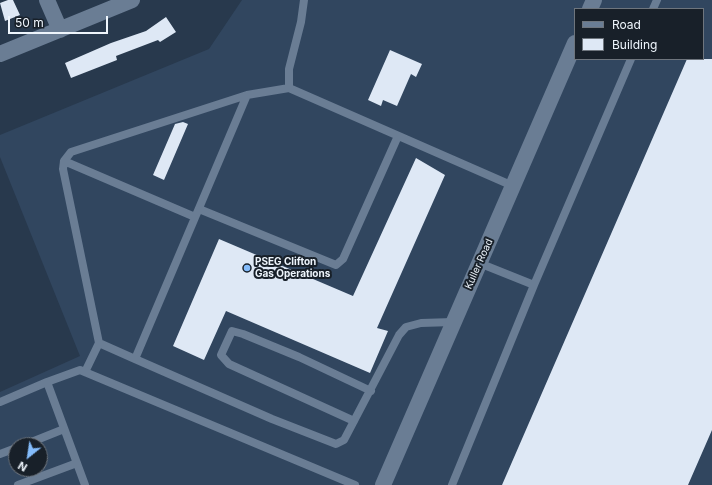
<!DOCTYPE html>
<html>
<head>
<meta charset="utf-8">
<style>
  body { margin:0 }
  #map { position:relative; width:712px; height:485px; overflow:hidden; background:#28394d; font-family:Inter,sans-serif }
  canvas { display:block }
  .legend { position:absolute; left:574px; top:8px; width:130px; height:52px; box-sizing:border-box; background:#182029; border:1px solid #6e757d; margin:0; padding:5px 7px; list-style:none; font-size:12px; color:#eef5fc }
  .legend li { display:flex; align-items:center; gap:8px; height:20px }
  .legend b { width:20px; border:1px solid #6e757d }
  .north { position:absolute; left:8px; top:437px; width:40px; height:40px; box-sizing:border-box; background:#182029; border:1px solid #6e757d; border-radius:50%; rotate:210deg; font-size:11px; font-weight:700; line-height:16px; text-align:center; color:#eef5fc }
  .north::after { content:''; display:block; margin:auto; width:14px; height:18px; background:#84bcfb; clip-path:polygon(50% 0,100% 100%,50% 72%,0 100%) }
  .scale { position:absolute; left:8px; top:16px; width:100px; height:18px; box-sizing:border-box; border:2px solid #eef5fc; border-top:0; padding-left:5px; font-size:12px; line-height:14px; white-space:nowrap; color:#eef5fc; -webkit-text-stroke:3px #182029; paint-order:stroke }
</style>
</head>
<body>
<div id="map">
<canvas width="712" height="485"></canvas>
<ul class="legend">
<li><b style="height:5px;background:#6a7d94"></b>Road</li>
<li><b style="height:11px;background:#dee8f5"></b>Building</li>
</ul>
<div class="north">N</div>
<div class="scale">50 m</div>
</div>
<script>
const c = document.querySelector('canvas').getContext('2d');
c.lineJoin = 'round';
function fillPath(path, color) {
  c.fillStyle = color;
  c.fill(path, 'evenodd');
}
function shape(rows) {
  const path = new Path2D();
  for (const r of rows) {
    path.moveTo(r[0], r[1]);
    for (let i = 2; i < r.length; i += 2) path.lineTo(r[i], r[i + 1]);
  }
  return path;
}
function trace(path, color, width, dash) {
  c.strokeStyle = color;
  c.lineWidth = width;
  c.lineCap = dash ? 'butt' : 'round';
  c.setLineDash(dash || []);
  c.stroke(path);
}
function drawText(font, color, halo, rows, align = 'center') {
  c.font = font + ' Inter,sans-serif';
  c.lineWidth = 4;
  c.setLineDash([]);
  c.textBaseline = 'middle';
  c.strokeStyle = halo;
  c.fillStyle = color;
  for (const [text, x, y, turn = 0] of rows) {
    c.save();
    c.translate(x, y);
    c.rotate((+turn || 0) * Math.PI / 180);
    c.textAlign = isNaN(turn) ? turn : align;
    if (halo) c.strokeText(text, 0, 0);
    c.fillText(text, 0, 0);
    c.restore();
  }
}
fillPath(shape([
  [242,0,712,0,712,485,0,485,0,392,80,356,0,157,0,135,209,49],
  [575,9,703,9,703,59,575,59],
  [16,445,40,445,40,469,16,469]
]), '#31465f');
fillPath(shape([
  [8,0,13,0,20,15,5,21,0,3],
  [166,17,176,32,160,42,158,40,116,56,117,60,71,78,65,63,111,43,146,31],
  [390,50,422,64,416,77,411,74,397,106,383,100,381,106,368,100],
  [687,59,712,59,712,430,688,485,502,485],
  [183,122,188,124,164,180,153,175,175,124],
  [416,158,445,175,377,328,388,331,370,373,226,311,204,360,173,346,219,239,353,296]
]), '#dee8f5');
trace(shape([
  [653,9,657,0],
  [289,88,289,69,301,22,304,0],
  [64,161,195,217],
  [199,209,336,265,343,259,398,136],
  [479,263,534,285,631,59],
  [453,322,421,323,406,327,399,335,344,440,336,444,272,419,135,359,247,95,289,88,513,186],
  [99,343,135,359],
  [85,372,99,343,63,169,64,161,71,152,247,95],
  [0,402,47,382],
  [354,421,229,364,221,355,232,331,243,334,299,357,371,391],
  [24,445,64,429],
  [0,454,16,448],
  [18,485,77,463],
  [85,485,47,382,80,370,355,485],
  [452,485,534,285]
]), '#6a7d94', 8);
trace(shape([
  [47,0,60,30],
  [590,9,594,0],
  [0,54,132,0],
  [383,485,575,43]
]), '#6a7d94', 16);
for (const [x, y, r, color] of [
  [247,268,4,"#84bcfb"]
]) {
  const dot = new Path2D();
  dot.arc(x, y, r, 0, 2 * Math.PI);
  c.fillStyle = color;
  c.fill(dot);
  trace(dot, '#182029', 1.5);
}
drawText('bold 10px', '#eef5fc', '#182029', [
  ["PSEG Clifton",255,262],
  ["Gas Operations",255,274]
], 'left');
drawText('10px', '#eef5fc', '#182029', [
  ["Kuller Road",479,264,-66]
]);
</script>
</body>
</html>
